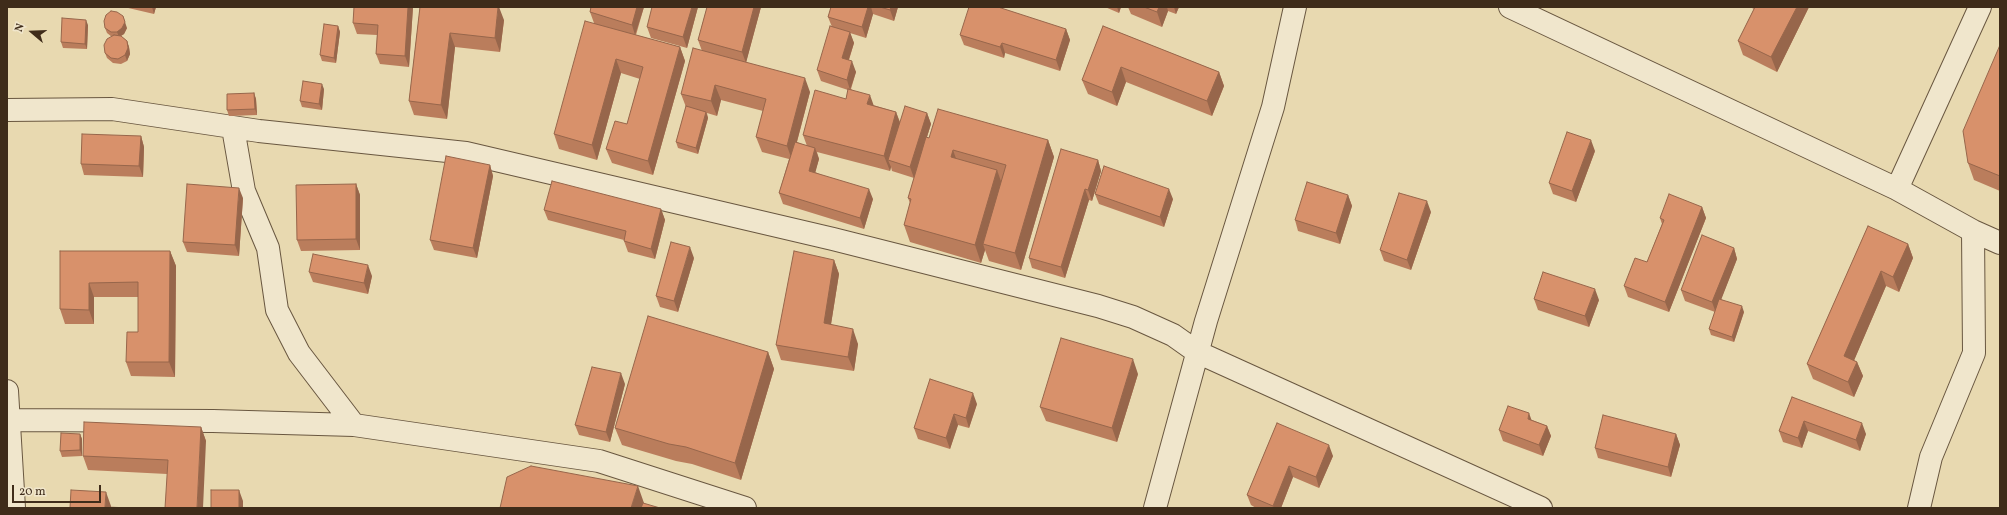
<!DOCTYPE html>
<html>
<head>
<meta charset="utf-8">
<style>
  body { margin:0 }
  #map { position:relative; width:2007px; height:515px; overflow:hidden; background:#e8d9b0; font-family:Vollkorn,serif }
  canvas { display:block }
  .frame { position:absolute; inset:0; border:8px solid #3f2c1a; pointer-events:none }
  .north { position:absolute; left:12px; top:12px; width:40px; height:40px; -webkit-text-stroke:3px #f0e6cc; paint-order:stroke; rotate:289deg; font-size:11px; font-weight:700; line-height:16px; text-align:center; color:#3f2c1a }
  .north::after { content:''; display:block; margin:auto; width:14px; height:18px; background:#3f2c1a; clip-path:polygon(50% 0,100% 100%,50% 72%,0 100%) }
  .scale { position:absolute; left:12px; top:485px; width:89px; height:18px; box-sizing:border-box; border:2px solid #3f2c1a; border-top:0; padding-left:5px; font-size:12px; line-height:14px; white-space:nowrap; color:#3f2c1a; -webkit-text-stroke:3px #f0e6cc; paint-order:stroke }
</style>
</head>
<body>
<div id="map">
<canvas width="2007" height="515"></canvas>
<div class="frame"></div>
<div class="north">N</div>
<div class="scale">20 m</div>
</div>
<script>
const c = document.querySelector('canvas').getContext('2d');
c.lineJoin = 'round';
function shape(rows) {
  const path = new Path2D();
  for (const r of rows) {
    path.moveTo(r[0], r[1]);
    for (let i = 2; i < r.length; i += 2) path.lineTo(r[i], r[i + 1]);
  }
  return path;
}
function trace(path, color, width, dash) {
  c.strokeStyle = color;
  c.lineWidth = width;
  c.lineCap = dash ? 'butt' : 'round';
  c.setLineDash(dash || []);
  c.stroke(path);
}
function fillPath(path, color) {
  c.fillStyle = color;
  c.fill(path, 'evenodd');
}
const minor = shape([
  [1510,7,1897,189,1973,231,2000,243],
  [7,110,112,109,259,131,466,153,833,239,1098,306,1133,317,1173,335,1197,352,1541,508],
  [233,128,244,191,268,248,277,310,299,353,354,425],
  [1897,189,1980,7],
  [7,391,14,508],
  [9,420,213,421,354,425,599,461,745,508],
  [1155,508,1206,321,1273,107,1295,7],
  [1919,508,1931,457,1974,353,1973,231]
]);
trace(minor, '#695740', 24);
trace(minor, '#f0e6cc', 22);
fillPath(shape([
  [124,7,156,7,154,14],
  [413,7,409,67,380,64,376,54,377,35,357,34,353,23],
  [420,7,504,20,500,52,455,47,447,119,414,115,409,101],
  [591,7,644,7,636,35,680,47,685,61,653,175,612,163,606,149,627,124,640,79,621,73,597,160,559,149,554,134,594,23,590,12],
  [698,7,687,48,651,38,647,27],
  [707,7,761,7,746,62,810,92,797,142,807,146,803,135,846,99,848,90,821,81,817,70,832,27,828,17,831,7,898,7,894,21,873,14,866,38,850,33,854,43,849,60,856,72,851,89,873,105,896,112,900,122,927,113,931,124,927,137,929,138,1048,140,1054,157,1021,270,989,261,985,250,981,263,910,242,904,225,910,203,908,198,914,178,892,171,891,167,890,171,817,152,819,159,815,172,873,199,864,229,783,204,779,193,789,159,762,152,756,137,763,111,721,100,717,116,707,113,708,118,698,154,678,148,676,142,686,107,681,94,702,51,698,40],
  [1105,7,1121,7,1119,13],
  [1128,7,1179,7,1176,14,1168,11,1162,27,1131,14],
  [1750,7,1809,7,1777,72,1743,55,1738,41,1754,9],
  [88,25,87,49,63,48,61,42],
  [338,26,340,32,336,63,322,61,320,55],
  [1103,26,1219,72,1224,86,1212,116,1126,82,1117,106,1088,94,1082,80],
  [105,28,127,28,124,34,121,36,127,41,129,47,130,54,127,61,121,64,113,63,107,58,105,53,112,37,107,33],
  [1066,29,1070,40,1060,71,1005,53,1004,58,964,45,960,35],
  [2000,45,2000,191,1974,180,1968,163],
  [324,89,322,110,302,107,300,101],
  [254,93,256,99,257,115,229,116,227,110],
  [141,136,144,147,143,177,84,175,81,164],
  [1595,151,1576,202,1553,194,1549,183],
  [1098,160,1101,171,1092,201,1089,200,1065,278,1032,268,1029,258],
  [490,165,493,176,477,258,434,250,430,240],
  [356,184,360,195,360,250,301,251,297,240],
  [1095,194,1173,199,1164,227,1099,204],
  [1348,195,1352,206,1340,244,1298,231,1295,220],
  [243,198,239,256,187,252,183,242],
  [1702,207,1706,218,1669,312,1628,297,1624,286,1647,262,1662,224,1660,218],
  [661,209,665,220,655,259,628,252,624,241,624,240,548,220,544,210],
  [1431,212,1411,270,1384,261,1380,250],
  [1868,226,1908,244,1913,258,1899,292,1886,286,1854,360,1857,362,1863,376,1854,397,1813,379,1807,364],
  [1734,248,1737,259,1721,299,1744,312,1734,342,1711,335,1709,329,1715,312,1685,301,1681,290],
  [60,251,170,251,176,266,175,377,131,376,126,362,138,332,138,297,94,297,94,324,65,324,60,309],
  [694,258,678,312,660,307,656,296],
  [834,260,839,274,831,324,858,344,854,371,781,360,776,345],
  [309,272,372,276,368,294,313,282],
  [1534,299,1599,300,1589,327,1538,310],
  [768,352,774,369,741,480,692,464,676,461,622,445,615,428],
  [1138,374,1117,442,1046,421,1040,407],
  [625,384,610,442,579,435,575,425],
  [1792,397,1866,434,1860,451,1808,431,1802,448,1783,442,1779,431],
  [977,404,969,428,958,425,950,449,918,439,914,428],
  [1532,420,1547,426,1551,436,1543,456,1503,441,1499,430],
  [1277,423,1333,456,1319,488,1293,477,1281,508,1256,508,1251,505,1247,495],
  [201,427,206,441,167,474,88,470,83,456],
  [80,434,82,439,82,456,62,457,60,451],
  [1676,434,1680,445,1671,477,1598,458,1595,448]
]), '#ba7d5c');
fillPath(shape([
  [152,7,156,7,154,14],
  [408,7,413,7,409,67,405,56],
  [498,7,499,7,504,20,500,52,495,38],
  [637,7,644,7,635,35,632,25],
  [692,7,698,7,687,48,683,37],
  [754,7,761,7,746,63,742,52],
  [868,7,871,7,873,14,866,38,862,27],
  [891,7,898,7,894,21,890,10],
  [1117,7,1121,7,1119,13],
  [1159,7,1167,7,1168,11,1162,27,1157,12],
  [1174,7,1179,7,1176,14],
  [1797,7,1809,7,1777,72,1771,57],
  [123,16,127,28,124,34,119,37,117,32],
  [86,20,88,25,87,49,85,44],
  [338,26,340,32,336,63,334,58],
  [1066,29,1070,40,1060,71,1056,60],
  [850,32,854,43,846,68,842,58],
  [450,33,455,47,447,119,441,105],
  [127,41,129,47,130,54,127,61,125,55],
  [1002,43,1005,53,1004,58,1000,47],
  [680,47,685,61,653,175,648,161],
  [616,59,621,73,597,160,592,145],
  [852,61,856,72,850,90,847,80],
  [1121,67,1126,82,1117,106,1112,92],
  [1219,72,1224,86,1212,116,1207,101],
  [805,78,810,92,792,160,787,146],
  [322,84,324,89,322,110,319,104],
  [715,85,721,100,717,116,711,101],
  [254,93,256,99,257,115,255,109],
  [870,95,875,109,867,104],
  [706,112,708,118,698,154,696,148],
  [896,112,901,126,888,160,891,167,890,171,884,156],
  [927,113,931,124,914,178,910,167],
  [141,136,144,147,143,177,139,166],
  [1048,140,1054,157,1021,270,1015,253],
  [1591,140,1595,151,1576,202,1572,191],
  [815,148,819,159,813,181,809,171],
  [953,150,959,167,951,157],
  [1098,160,1101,171,1092,201,1088,190],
  [490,165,493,176,477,258,473,248],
  [997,170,1003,187,983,244,985,250,981,263,975,245],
  [356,184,360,195,360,250,356,239],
  [239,188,243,198,239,256,235,245],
  [869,189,873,199,864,229,860,218],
  [1085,189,1089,200,1065,278,1061,267],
  [1169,189,1173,199,1164,227,1160,217],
  [1348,195,1352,206,1340,244,1336,233],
  [1427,201,1431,212,1411,270,1407,260],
  [1702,207,1706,218,1669,312,1665,302],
  [661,209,665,220,655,259,651,249],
  [1908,244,1913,258,1899,292,1893,277],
  [690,247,694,258,678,312,674,301],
  [1734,248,1737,259,1716,313,1712,302],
  [170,251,176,266,175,377,169,362],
  [834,260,839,274,829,337,824,323],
  [368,265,372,276,368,294,364,283],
  [1881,271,1886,286,1850,370,1844,356],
  [89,283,94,297,94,324,89,310],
  [1595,289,1599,300,1589,327,1585,316],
  [1742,306,1744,312,1734,342,1732,337],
  [853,329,858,344,854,371,848,357],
  [768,352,774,369,741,480,735,463],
  [1133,359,1138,374,1117,442,1112,428],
  [1857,362,1863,376,1854,397,1848,382],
  [621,373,625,384,610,442,606,432],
  [973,393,977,404,969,428,966,418],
  [1529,413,1533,424,1528,419],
  [954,414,958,425,950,449,946,438],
  [1804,421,1808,431,1802,448,1798,438],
  [1862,423,1866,434,1860,451,1856,440],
  [1547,426,1551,436,1543,456,1539,445],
  [201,427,206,441,203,508,197,508],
  [80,434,82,439,82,456,80,450],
  [1676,434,1680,445,1671,477,1668,467],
  [1329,445,1333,456,1319,488,1316,477],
  [1289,466,1293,477,1281,508,1274,508,1273,506],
  [638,486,644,503,642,508,631,508],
  [239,490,243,501,243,508,239,508],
  [106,492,111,506,111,508,105,507]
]), '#97664b');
const building = shape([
  [354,7,408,7,405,56,376,54,378,25,353,23,354,7],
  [420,7,498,7,495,38,450,33,441,105,409,101,420,7],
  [591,7,637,7,632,25,590,12,591,7],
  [652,7,692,7,683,37,647,27,652,7],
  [707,7,754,7,742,52,698,40,707,7],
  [831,7,868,7,862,27,828,17,831,7],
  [880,7,891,7,890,10,880,7],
  [969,7,998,7,1066,29,1056,60,1002,43,1000,47,960,35,969,7],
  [1144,7,1159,7,1157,12,1144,7],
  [1755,7,1797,7,1771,57,1738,41,1755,7],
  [111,11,117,12,123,16,125,22,122,28,117,32,111,32,105,28,104,21,106,15,111,11],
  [62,18,86,20,85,44,61,42,62,18],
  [585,21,680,47,648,161,606,149,615,121,627,124,643,67,616,59,592,145,554,134,585,21],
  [324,24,338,26,334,58,320,55,324,24],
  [830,26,850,32,842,58,852,61,847,80,817,70,830,26],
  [1103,26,1219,72,1207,101,1121,67,1112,92,1082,80,1103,26],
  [114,35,121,36,127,41,128,48,125,55,118,59,111,58,105,53,104,45,107,39,114,35],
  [2000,45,2000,176,1968,163,1963,131,2000,45],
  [693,48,805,78,787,146,756,137,766,99,715,85,711,101,681,94,693,48],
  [303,81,322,84,319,104,300,101,303,81],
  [848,89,870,95,867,104,896,112,884,156,803,135,815,90,846,99,848,89],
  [254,93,255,109,227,110,227,94,254,93],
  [686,106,706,112,696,148,676,142,686,106],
  [905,106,927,113,910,167,888,160,905,106],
  [938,109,1048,140,1015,253,983,244,1006,165,953,150,951,157,997,170,975,245,904,225,911,199,908,198,926,137,929,138,938,109],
  [1567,132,1591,140,1572,191,1549,183,1567,132],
  [82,134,141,136,139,166,81,164,82,134],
  [795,142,815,148,809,171,869,189,860,218,779,193,795,142],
  [1061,149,1098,160,1088,190,1085,189,1061,267,1029,258,1061,149],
  [446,156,490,165,473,248,430,240,446,156],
  [1104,166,1169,189,1160,217,1095,194,1104,166],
  [552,181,661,209,651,249,624,241,626,231,544,210,552,181],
  [1307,182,1348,195,1336,233,1295,220,1307,182],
  [187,184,239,188,235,245,183,242,187,184],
  [356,184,356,239,297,240,296,185,356,184],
  [1399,193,1427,201,1407,260,1380,250,1399,193],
  [1669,194,1702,207,1665,302,1624,286,1635,258,1647,262,1664,220,1660,218,1669,194],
  [1868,226,1908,244,1893,277,1881,271,1844,356,1857,362,1848,382,1807,364,1868,226],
  [1702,235,1734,248,1712,302,1681,290,1702,235],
  [671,242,690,247,674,301,656,296,671,242],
  [60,251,170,251,169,362,126,362,127,332,138,332,138,282,89,283,89,310,60,309,60,251],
  [794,251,834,260,824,323,853,329,848,357,776,345,794,251],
  [313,254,368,265,364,283,309,272,313,254],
  [1543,272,1595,289,1585,316,1534,299,1543,272],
  [1719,299,1742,306,1732,337,1709,329,1719,299],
  [648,316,768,352,735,463,686,447,669,444,615,428,648,316],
  [1061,338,1133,359,1112,428,1040,407,1061,338],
  [592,367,621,373,606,432,575,425,592,367],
  [930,379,973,393,966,418,954,414,946,438,914,428,930,379],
  [1792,397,1862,423,1856,440,1804,421,1798,438,1779,431,1792,397],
  [1508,406,1529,413,1528,419,1547,426,1539,445,1499,430,1508,406],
  [1603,415,1676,434,1668,467,1595,448,1603,415],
  [84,422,201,427,197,508,165,508,168,460,83,456,84,422],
  [1277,423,1329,445,1316,477,1289,466,1273,506,1247,495,1277,423],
  [61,433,80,434,80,450,60,451,61,433],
  [531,466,638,486,631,508,500,508,507,477,531,466],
  [71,490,106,492,105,507,132,508,70,508,71,490],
  [211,490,239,490,239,508,211,508,211,490],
  [643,503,660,508,641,508,643,503]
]);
fillPath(building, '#d8916b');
trace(building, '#97664b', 1);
</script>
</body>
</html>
